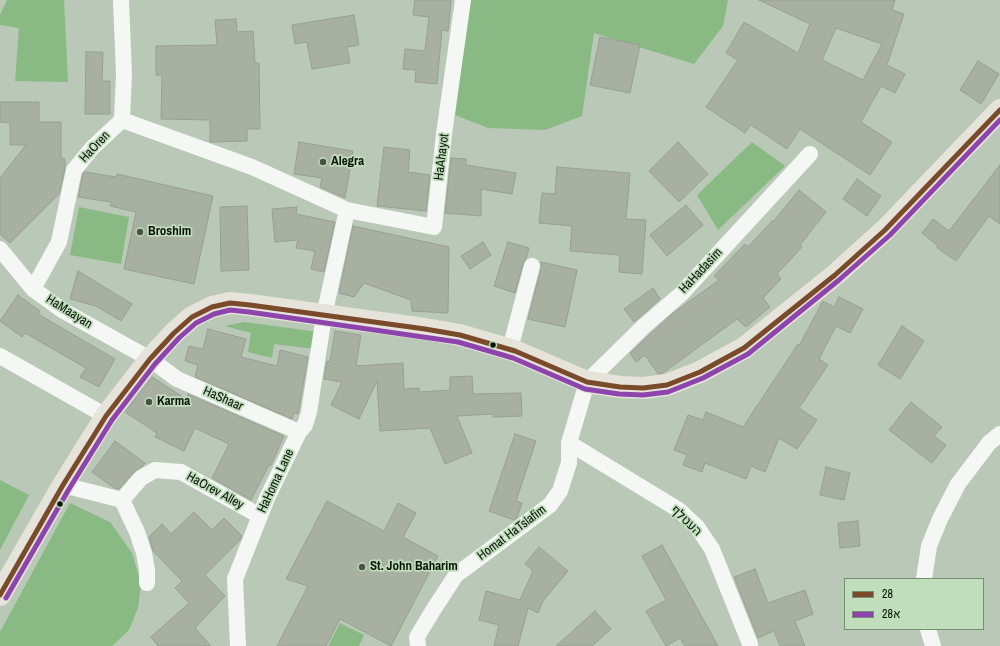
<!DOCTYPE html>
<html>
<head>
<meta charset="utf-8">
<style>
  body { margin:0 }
  #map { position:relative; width:1000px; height:646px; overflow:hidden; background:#b9c8b7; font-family:"Archivo Narrow",Heebo,sans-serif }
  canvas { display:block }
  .legend { position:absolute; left:844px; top:578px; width:140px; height:52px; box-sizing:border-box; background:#c0ddbc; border:1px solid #778d74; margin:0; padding:5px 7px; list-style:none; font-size:12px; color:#0a1409 }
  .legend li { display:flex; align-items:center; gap:8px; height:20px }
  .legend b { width:20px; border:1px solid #778d74 }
</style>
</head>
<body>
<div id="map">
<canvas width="1000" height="646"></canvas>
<ul class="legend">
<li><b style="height:5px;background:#7a4b2a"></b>28</li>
<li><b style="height:5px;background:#8e44ad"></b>28א</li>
</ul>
</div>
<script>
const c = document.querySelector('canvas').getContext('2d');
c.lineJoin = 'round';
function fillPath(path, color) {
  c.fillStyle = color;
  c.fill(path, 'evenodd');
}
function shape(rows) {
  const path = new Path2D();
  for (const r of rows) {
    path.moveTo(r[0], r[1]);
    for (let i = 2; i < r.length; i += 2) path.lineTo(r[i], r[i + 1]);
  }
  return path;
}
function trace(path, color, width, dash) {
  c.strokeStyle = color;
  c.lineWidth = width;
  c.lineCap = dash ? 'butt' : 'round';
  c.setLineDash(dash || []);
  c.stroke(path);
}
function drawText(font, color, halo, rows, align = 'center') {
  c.font = font + ' "Archivo Narrow",Heebo,sans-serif';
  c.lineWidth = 3.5;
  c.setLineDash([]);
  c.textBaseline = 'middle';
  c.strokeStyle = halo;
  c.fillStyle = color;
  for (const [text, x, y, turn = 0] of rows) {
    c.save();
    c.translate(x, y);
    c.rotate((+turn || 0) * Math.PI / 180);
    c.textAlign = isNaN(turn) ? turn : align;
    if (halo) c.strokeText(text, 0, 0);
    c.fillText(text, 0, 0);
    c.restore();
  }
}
fillPath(shape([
  [7,0,64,0,68,82,15,81,19,28,0,25,0,15],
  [471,0,728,0,723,26,694,64,594,33,582,116,545,130,488,128,455,115],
  [752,142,785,166,718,230,697,195],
  [79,207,129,217,121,264,70,255],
  [244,322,319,332,314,349,274,344,272,358,248,352,251,333,225,326],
  [0,480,29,495,0,550],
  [70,503,110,522,132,553,141,584,138,608,129,630,112,646,0,646,0,632],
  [340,623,364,635,359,646,328,646]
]), '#89ba83');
const building = shape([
  [415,0,451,0,448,31,442,30,437,84,415,82,416,70,403,69,405,49,425,51,429,17,413,15,415,0],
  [759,0,895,0,892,10,904,14,887,65,905,74,895,93,881,86,861,122,892,142,870,175,800,129,787,149,751,125,745,133,706,107,738,60,726,53,744,22,798,53,810,24,759,0],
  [836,28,882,44,863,80,822,60,836,28],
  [354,15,359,45,347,47,350,63,312,69,307,42,295,44,292,25,354,15],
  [236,19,237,32,253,31,255,63,259,63,260,129,247,129,247,141,210,142,210,120,161,119,162,75,156,75,156,46,217,45,215,20,236,19],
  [600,37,640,45,630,93,590,85,600,37],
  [86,52,103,52,102,81,110,81,110,114,85,114,86,52],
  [978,61,999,74,981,104,960,90,978,61],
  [0,102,39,102,39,122,61,122,61,158,65,159,65,169,59,194,10,243,0,234,0,178,26,145,10,145,10,123,0,122,0,102],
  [299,142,353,151,345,198,320,187,322,178,294,174,299,142],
  [678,142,708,174,679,202,649,171,678,142],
  [384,147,410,150,408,172,430,175,426,211,377,206,384,147],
  [451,158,466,159,466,165,516,173,512,194,481,189,481,216,445,213,451,158],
  [1000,165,1000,224,989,216,956,261,937,248,938,246,922,233,933,219,949,231,1000,165],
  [557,167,630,173,626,219,646,220,642,274,619,272,620,255,570,251,572,226,539,223,542,193,555,194,557,167],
  [85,172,116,177,117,174,213,196,194,284,124,269,136,212,110,206,111,202,78,197,83,174,85,172],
  [857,179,881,196,867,216,843,199,857,179],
  [799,190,826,212,800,245,802,247,777,274,781,279,763,298,770,307,746,327,737,319,663,373,658,374,645,355,636,362,630,353,672,314,719,280,714,276,745,244,748,247,773,220,774,221,799,190],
  [686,205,703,225,667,256,650,235,686,205],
  [247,206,249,270,221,271,220,207,247,206],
  [297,207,296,214,335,222,324,272,311,269,315,251,296,248,298,240,275,242,272,209,297,207],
  [353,226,449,247,448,313,412,311,411,300,364,283,354,297,339,293,353,226],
  [483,242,491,255,470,269,461,256,483,242],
  [508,242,529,248,526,259,523,264,515,293,494,286,508,242],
  [541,262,577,270,565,327,528,319,541,268,541,262],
  [78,271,132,304,121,321,96,306,70,299,78,271],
  [653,288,660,299,634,322,624,309,653,288],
  [18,295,40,311,38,314,115,359,99,387,80,377,86,368,25,333,22,337,0,321,18,295],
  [839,297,863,309,850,333,836,326,819,359,828,365,799,408,817,420,797,449,779,438,765,472,751,466,746,479,705,463,702,472,683,465,687,455,674,450,688,415,703,420,706,412,743,427,798,344,799,346,823,301,834,307,839,297],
  [902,326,924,341,900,379,878,365,902,326],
  [208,329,246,339,241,357,277,366,280,350,308,357,298,414,294,413,292,419,195,377,198,365,185,361,189,346,203,349,208,329],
  [335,331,361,335,356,366,403,363,404,389,419,388,419,392,450,390,450,377,472,376,473,394,521,393,522,416,493,417,493,414,457,416,472,453,445,464,430,428,380,431,377,381,359,419,331,405,342,382,324,379,327,361,330,362,335,331],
  [152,377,186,399,188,394,284,436,271,465,269,465,251,500,212,478,229,444,195,428,184,451,155,437,157,433,125,412,152,377],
  [911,402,942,427,934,436,946,445,932,463,889,430,911,402],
  [515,434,536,441,516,501,522,503,517,518,514,520,489,511,515,434],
  [115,441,145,463,143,466,134,472,119,489,114,488,92,472,115,441],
  [826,467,850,473,844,500,820,495,826,467],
  [327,501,384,531,398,503,416,513,403,537,438,556,391,646,340,619,326,646,277,646,308,586,286,579,327,501],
  [194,512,212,530,224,518,242,536,240,540,205,575,225,596,195,628,211,646,158,646,151,637,189,603,175,588,182,581,153,551,149,537,162,524,171,534,194,512],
  [858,521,860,546,840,548,838,523,858,521],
  [662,545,718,646,685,646,680,638,666,646,646,611,666,600,642,556,662,545],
  [539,547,568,571,543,601,538,613,528,608,518,646,494,646,499,625,479,620,486,591,520,600,533,571,525,564,539,547],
  [755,569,768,603,805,590,813,614,795,621,805,646,780,646,774,631,758,638,734,577,755,569],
  [595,611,611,629,592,646,556,646,595,611]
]);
fillPath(building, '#a7b0a1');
trace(building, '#97a091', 1);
trace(shape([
  [122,120,252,167,347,210,324,316,309,412,305,425,299,432,267,498,235,579,238,646],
  [347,210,434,227,444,134,463,0],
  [0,249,33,289,62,310,150,359,177,379,299,432],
  [33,289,59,242,74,170,92,148,122,120,124,75,121,0],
  [510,349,532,266],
  [0,356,106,416],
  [569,443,679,510,697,527,712,549,750,644],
  [63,485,122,500,141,478,155,470,181,472,260,516],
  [122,500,137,532,144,553,147,570,147,583],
  [924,579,929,546,940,519,958,484,989,443,1000,434],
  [928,629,933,646],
  [418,646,417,637,432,612,456,575,550,505,560,491,569,463,569,443,587,382,643,327,681,294,810,154]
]), '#f4f7f4', 16);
trace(shape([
  [0,595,63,485,106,416,150,359,174,333,192,317,212,307,230,303,250,305,425,329,460,335,515,351,587,382,620,387,643,388,667,385,700,372,744,348,835,275,885,230,1000,110]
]), '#e5e3da', 22);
trace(shape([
  [0,595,63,485,106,416,150,359,174,333,192,317,212,307,230,303,250,305,425,329,460,335,515,351,587,382,620,387,643,388,667,385,700,372,744,348,835,275,885,230,1000,110]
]), '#7a4b2a', 5);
trace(shape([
  [6,598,69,489,112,420,155,364,179,338,196,323,214,314,230,310,249,312,458,342,513,358,585,389,619,394,643,395,668,392,703,378,748,354,839,280,890,235,1000,120]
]), '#8e44ad', 5);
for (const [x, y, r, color] of [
  [323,162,4,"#475346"],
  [140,232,4,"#475346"],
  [493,345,3.5,"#0a1409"],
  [149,402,4,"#475346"],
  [60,504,3.5,"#0a1409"],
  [362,567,4,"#475346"]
]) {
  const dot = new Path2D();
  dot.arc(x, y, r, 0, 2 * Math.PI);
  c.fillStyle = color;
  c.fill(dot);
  trace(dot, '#c0ddbc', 1.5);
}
drawText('13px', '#0a1409', '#c0ddbc', [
  ["HaOren",95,147,-47],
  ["HaAhayot",442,157,-83],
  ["HaHadasim",701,271,-47],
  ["HaMaayan",69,312,32],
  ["HaShaar",223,399,24],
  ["HaHoma Lane",276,481,-65],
  ["HaOrev Alley",215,491,29],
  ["העטלף",686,521,44],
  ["Homat HaTslafim",512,533,-37]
]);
drawText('bold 13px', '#0a1409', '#c0ddbc', [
  ["Alegra",331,162],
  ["Broshim",148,232],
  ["Karma",157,402],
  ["St. John Baharim",370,567]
], 'left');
</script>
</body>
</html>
